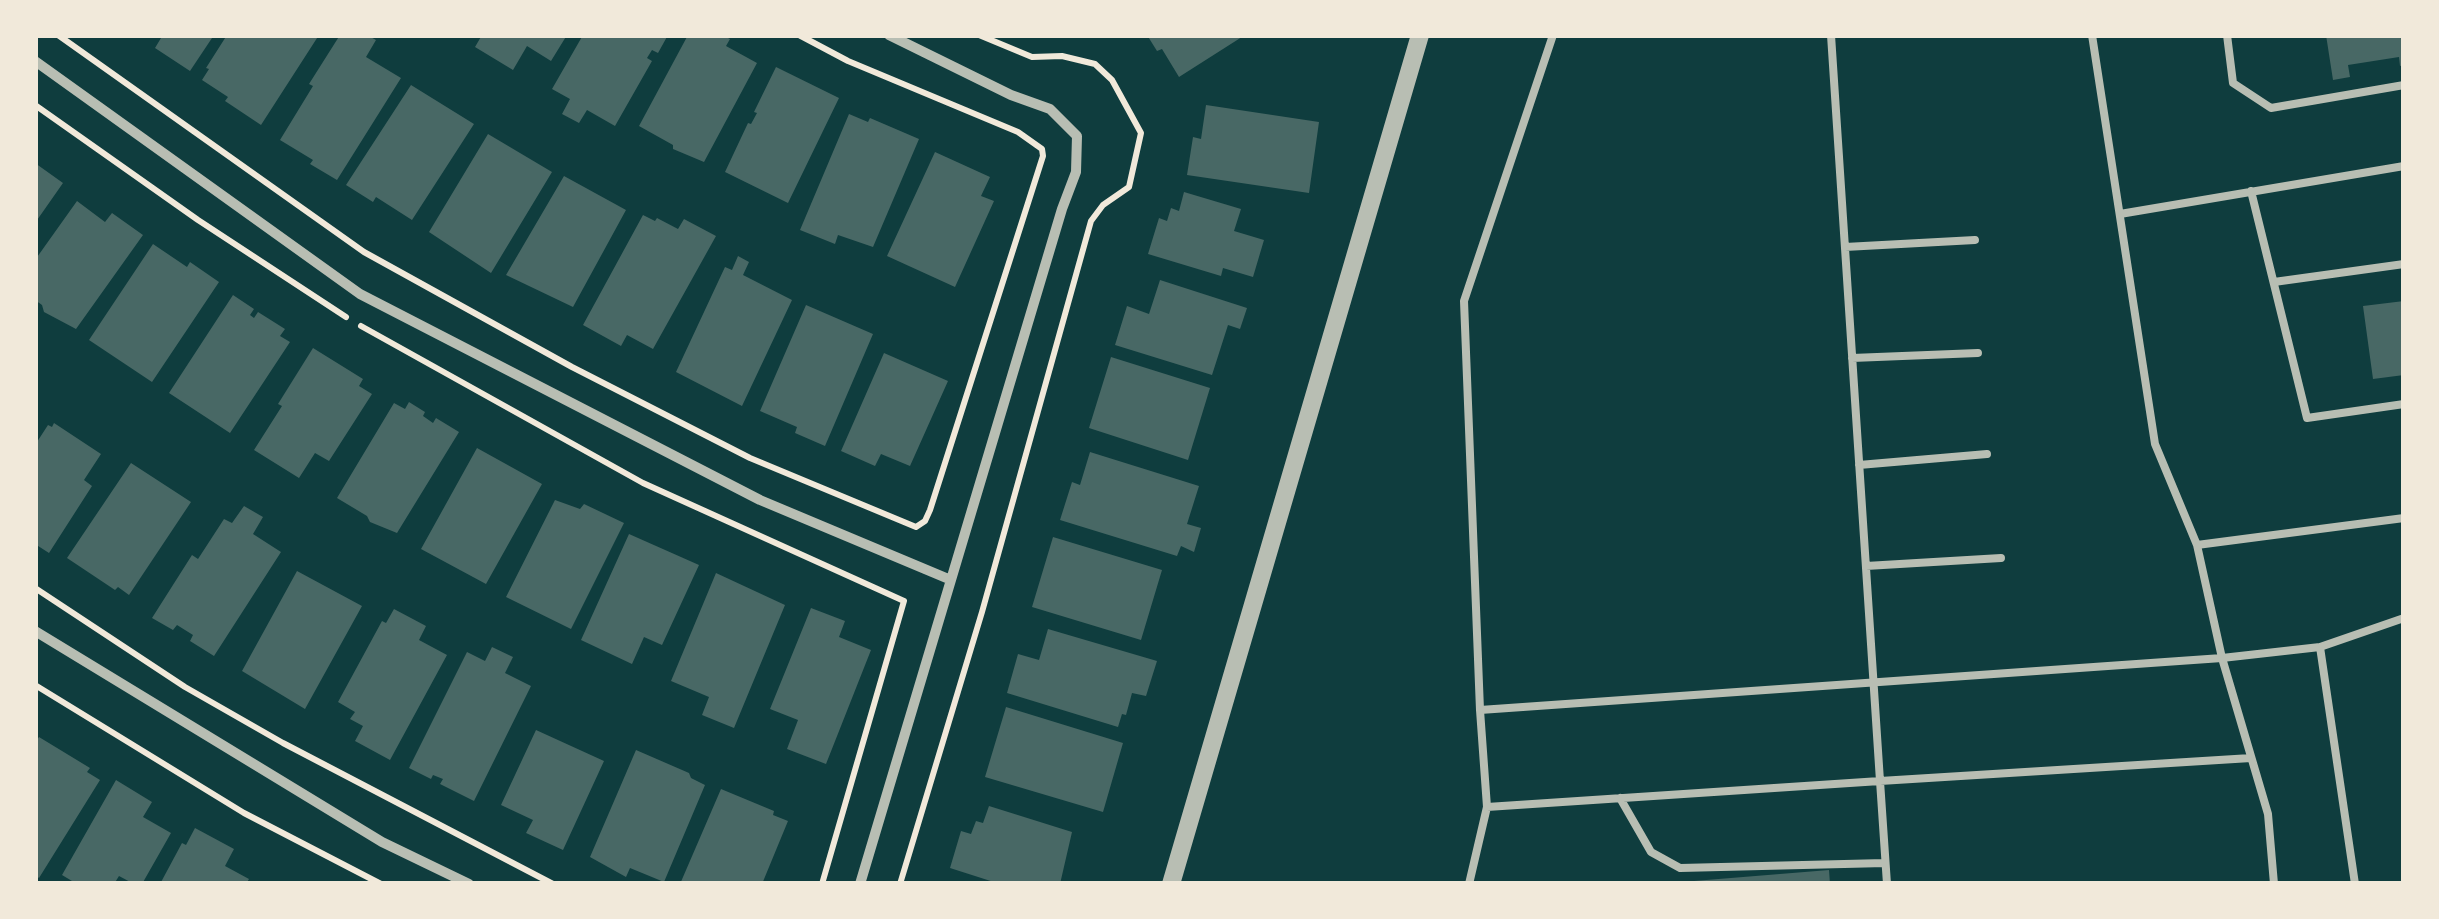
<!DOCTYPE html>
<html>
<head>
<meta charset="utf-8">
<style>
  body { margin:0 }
  #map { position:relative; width:2439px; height:919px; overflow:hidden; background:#0f3d3e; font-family:"Noto Serif",serif }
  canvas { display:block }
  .frame { position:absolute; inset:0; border:38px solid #f1e9da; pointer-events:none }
</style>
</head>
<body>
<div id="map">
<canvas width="2439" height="919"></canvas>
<div class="frame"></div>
</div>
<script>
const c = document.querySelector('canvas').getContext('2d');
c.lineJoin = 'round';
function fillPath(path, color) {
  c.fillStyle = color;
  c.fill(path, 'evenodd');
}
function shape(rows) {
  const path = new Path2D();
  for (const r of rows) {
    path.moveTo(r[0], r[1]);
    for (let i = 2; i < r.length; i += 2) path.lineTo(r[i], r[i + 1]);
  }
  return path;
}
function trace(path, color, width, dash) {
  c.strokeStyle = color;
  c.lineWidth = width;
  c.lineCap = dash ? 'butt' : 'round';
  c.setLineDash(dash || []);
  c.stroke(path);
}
fillPath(shape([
  [157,35,214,35,190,71,155,48,161,38],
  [227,35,319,35,261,125,225,101,228,97,202,80,209,69,206,68],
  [340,35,367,35,376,40,366,57,401,78,337,180,310,164,313,160,280,140,313,86,309,84],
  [482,35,567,35,551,61,527,46,513,70,475,47],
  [583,35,668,35,658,53,652,50,647,58,652,61,615,126,587,110,579,123,562,114,570,99,552,89],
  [688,35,722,35,730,39,726,46,757,63,704,162,673,149,673,145,639,126],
  [1147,35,1245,35,1179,77,1162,49,1157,51],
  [2326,35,2404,35,2404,65,2400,66,2399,57,2348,65,2350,77,2333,80],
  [776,67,839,98,788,203,725,172,748,123,751,124,757,113,754,112],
  [411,85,474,124,412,220,376,197,373,202,346,185],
  [1206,105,1319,122,1309,193,1187,175,1193,137,1201,139],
  [849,114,868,122,870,118,919,139,873,247,838,235,835,244,800,230],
  [488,134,552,172,491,273,429,232],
  [935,152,990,177,981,196,994,201,955,287,887,256],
  [35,163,63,183,35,223],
  [564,176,626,210,573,307,506,275],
  [1184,192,1241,209,1234,231,1264,240,1253,277,1223,268,1221,276,1148,254,1159,218,1167,221,1171,208,1179,211],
  [77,201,105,222,112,213,143,235,76,329,44,312,42,305,35,300,35,260],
  [643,215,655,221,657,218,678,229,684,219,716,236,653,349,627,335,621,346,583,325],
  [153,244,187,267,190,262,219,282,152,382,89,340],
  [738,256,749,262,743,275,792,300,742,406,676,372,725,267,732,270],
  [1160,280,1247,308,1240,329,1228,325,1212,375,1115,345,1127,306,1149,314],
  [233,295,254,309,250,315,254,318,258,312,285,329,280,336,290,342,230,433,169,393],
  [2404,301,2404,375,2373,379,2363,306],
  [806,305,873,334,825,446,795,433,797,427,760,411],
  [313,348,363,379,359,386,372,394,329,461,315,453,299,478,254,450,282,406,278,404],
  [884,353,948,381,910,466,881,454,875,466,841,451],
  [1111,357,1210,388,1188,460,1089,428],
  [409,402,425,412,423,416,433,423,436,418,459,432,397,533,370,522,367,516,337,498,394,403,405,409],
  [54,423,101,454,84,480,92,486,49,553,35,544,35,445,48,425,52,427],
  [477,448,542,484,486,584,421,549],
  [1090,452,1199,486,1187,524,1201,528,1194,552,1181,546,1177,556,1060,520,1072,482,1080,485],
  [131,463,191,502,129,595,118,587,115,590,67,558],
  [555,500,580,509,584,504,624,523,571,629,506,597],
  [244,506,263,517,253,534,281,552,214,656,190,641,193,635,177,625,173,630,152,618,192,555,198,559,224,519,232,523],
  [629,534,699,565,662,645,644,637,632,664,581,640],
  [1053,537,1162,570,1141,640,1032,607],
  [297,571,362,606,305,709,242,671],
  [716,573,785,605,734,728,702,715,709,697,671,681],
  [811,608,845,621,839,637,871,650,826,764,787,749,798,720,770,709],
  [394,609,426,626,419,640,447,655,390,760,355,741,363,726,350,719,355,712,338,702,382,621,386,623],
  [1048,629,1157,661,1146,696,1132,693,1126,715,1122,714,1118,727,1007,693,1018,654,1039,660],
  [492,647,513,657,505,673,531,686,474,801,440,784,443,779,433,775,431,779,409,768,467,652,485,661],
  [1006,707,1123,743,1103,812,985,777],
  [536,730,604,761,563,850,526,833,533,820,501,805],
  [39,737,90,768,87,772,100,780,39,878,35,875,35,743],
  [636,750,689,773,691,778,705,785,664,882,630,868,626,877,590,857],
  [116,780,152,802,143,817,171,833,142,884,134,884,119,876,114,884,77,884,62,875],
  [721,789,774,811,773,815,788,821,762,884,680,884],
  [989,806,1072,832,1060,884,1000,884,950,868,961,831,971,834,976,821,983,823],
  [195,828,234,849,225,866,249,879,246,884,160,884,182,843,186,845],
  [1829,870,1830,884,1694,884,1694,881]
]), '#486865');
trace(shape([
  [58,35,364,252,572,367,750,458,916,527,925,521,930,510,1043,156,1042,149,1018,132,848,61,799,35],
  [35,105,198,220,346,317],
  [361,326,643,483,904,601,822,884],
  [35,588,185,687,283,743,553,884],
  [35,685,244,813,381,884],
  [900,884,982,612,1091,221,1103,205,1129,187,1141,133,1112,80,1095,64,1062,56,1032,57,979,35]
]), '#f1e9da', 6);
trace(shape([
  [1831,35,1880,781,2251,758],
  [2092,35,2155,444,2197,545,2222,658,2268,814,2274,884],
  [2227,35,2233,83,2271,108,2404,85],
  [2251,191,2307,418,2404,404],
  [2120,214,2404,166],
  [1845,247,1975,240],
  [2274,282,2404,264],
  [1852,358,1978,353],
  [1859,465,1987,454],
  [2197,545,2404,518],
  [1866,566,2001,558],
  [1480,710,1464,301,1553,35],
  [1620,798,1651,852,1680,868,1885,863],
  [1487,807,1480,710,2222,658,2320,647],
  [1469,884,1487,807,1880,781,1887,884],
  [2355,884,2320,647,2404,618]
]), '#b8beb3', 8);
trace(shape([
  [35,61,360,294,760,500,951,580],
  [35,631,382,842,469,884],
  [860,884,1062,209,1076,172,1077,136,1050,109,1011,95,889,35]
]), '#b8beb3', 10);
trace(shape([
  [1171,884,1420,35]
]), '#b8beb3', 18);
</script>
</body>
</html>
